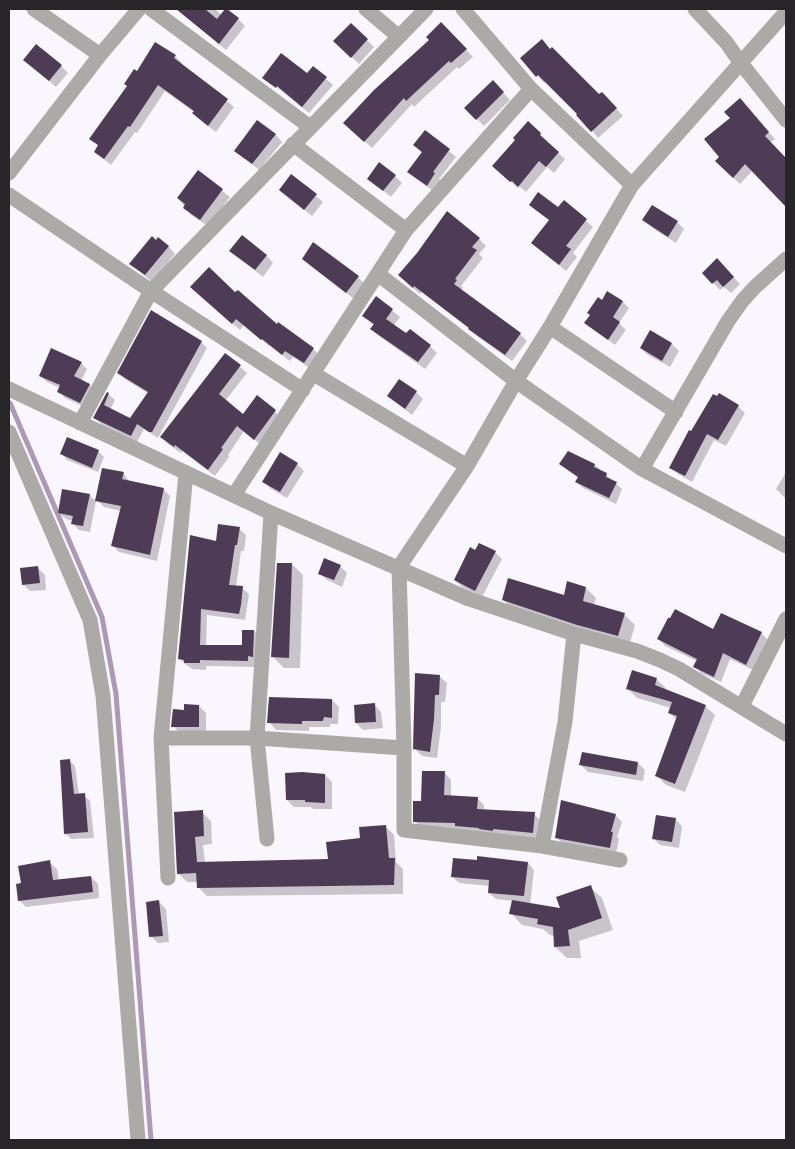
<!DOCTYPE html>
<html>
<head>
<meta charset="utf-8">
<style>
  body { margin:0 }
  #map { position:relative; width:795px; height:1149px; overflow:hidden; background:#faf6fd; font-family:"PT Sans",sans-serif }
  canvas { display:block }
  .frame { position:absolute; inset:0; border:10px solid #272527; pointer-events:none }
</style>
</head>
<body>
<div id="map">
<canvas width="795" height="1149"></canvas>
<div class="frame"></div>
</div>
<script>
const c = document.querySelector('canvas').getContext('2d');
c.lineJoin = 'round';
function fillPath(path, color) {
  c.fillStyle = color;
  c.fill(path, 'evenodd');
}
function shape(rows) {
  const path = new Path2D();
  for (const r of rows) {
    path.moveTo(r[0], r[1]);
    for (let i = 2; i < r.length; i += 2) path.lineTo(r[i], r[i + 1]);
  }
  return path;
}
function trace(path, color, width, dash) {
  c.strokeStyle = color;
  c.lineWidth = width;
  c.lineCap = dash ? 'butt' : 'round';
  c.setLineDash(dash || []);
  c.stroke(path);
}
fillPath(shape([
  [177,9,215,9,222,15,238,19,245,26,226,50],
  [351,24,374,47,359,64,335,41],
  [441,24,473,57,459,69,457,67,414,107,412,104,372,148,352,130,430,40],
  [175,56,182,63,181,65,234,107,216,132,200,120,193,113,194,112,165,91,137,133,135,132,111,165,95,152,99,146,91,139,138,73],
  [522,58,609,101,623,116,598,138,579,114,546,82,544,83],
  [25,60,61,66,68,73,56,87],
  [313,68,333,85,309,113,264,77,307,75],
  [493,82,510,100,484,126,466,108],
  [746,107,775,139,770,143,786,160,786,205,753,170,740,184,723,168,721,157,731,118],
  [528,123,547,141,546,142,565,159,554,173,547,167,526,192,519,186,518,188,500,172,516,140],
  [425,132,456,157,439,179,441,181,434,192,409,172,422,153,415,145],
  [275,134,282,142,259,170,236,150],
  [198,172,230,197,208,226,191,215,178,198],
  [292,176,323,202,312,216,280,190],
  [395,176,402,183,391,197,369,179],
  [564,202,593,227,573,253,577,257,566,271,540,249,558,209],
  [644,220,677,222,684,229,676,243,651,227],
  [479,239,486,246,479,254,483,258,461,286,463,288,460,291,520,334,527,341,512,361,477,336,470,329,422,292,420,294,406,282,418,254],
  [156,241,168,246,175,254,152,282,131,264],
  [231,251,266,255,273,263,263,277],
  [310,265,358,277,364,283,353,298],
  [724,267,740,284,731,293,724,287,720,290,704,273],
  [607,293,623,302,629,308,619,323,626,330,615,345,586,323],
  [199,294,236,294,277,326,313,349,320,356,311,369,293,357,290,361,269,345,269,346,244,325,240,330],
  [376,298,400,317,394,325,406,335,430,346,437,353,425,369,379,336,372,329,374,326,364,316],
  [201,342,207,348,158,438,144,429,137,442,101,424,95,418,108,394,115,400,110,410,131,420,149,394,125,379,119,373],
  [672,344,679,351,670,367,648,355,641,348],
  [225,354,247,373,225,401,243,416,257,397,282,418,261,445,244,431,228,455,229,457,215,476,182,451,181,453,168,444,162,437],
  [81,363,87,369,81,381,90,385,96,391,87,408,65,398,58,391,60,388,47,382,40,376],
  [416,392,423,399,412,415,389,396],
  [738,406,745,413,726,446,714,440,692,482,678,474,671,467,691,432],
  [98,451,104,457,98,472,67,460,62,454],
  [568,452,595,465,622,489,616,504,583,488,577,482,579,478,560,464],
  [297,464,304,471,287,498,271,489,264,482],
  [786,472,786,499,776,489],
  [123,473,130,482,163,489,170,496,157,561,119,552,112,545,121,511,104,507,97,500],
  [89,495,96,501,90,532,79,530,73,524,73,521,66,519,59,513],
  [239,529,246,535,244,551,241,551,236,587,242,588,249,594,245,620,207,615,206,646,243,646,254,631,261,638,255,667,206,666,206,670,192,669,179,659,217,543],
  [495,552,502,559,482,597,462,587,455,580],
  [292,564,303,575,300,668,284,668,273,657],
  [340,566,347,573,342,587,327,580,319,573],
  [38,568,45,575,46,590,30,591,23,584],
  [568,583,586,588,596,598,594,605,624,614,635,625,629,646,514,610,503,600,565,596],
  [713,630,761,633,767,639,753,670,730,659,721,682,701,673,695,666,697,661,665,646,659,639],
  [439,676,447,683,445,702,441,702,441,727,437,758,422,756,415,749],
  [656,679,666,688,665,690,705,706,715,715,685,792,666,785,656,775,677,720,669,713,671,708,637,698,628,689],
  [332,700,339,707,338,724,330,724,330,727,309,727,309,731,276,730,269,722],
  [374,704,381,712,383,728,363,730,356,723],
  [199,706,206,713,206,734,180,733,173,726,185,711],
  [69,760,75,766,79,795,84,795,90,801,94,838,71,839,65,833],
  [638,763,645,770,643,781,588,772,581,765],
  [444,772,451,780,451,796,477,798,484,805,484,811,534,814,541,821,540,839,422,828,415,821,422,802],
  [325,775,332,782,332,809,313,809,311,807,294,807,287,800],
  [202,812,211,821,212,844,203,845,205,863,329,860,385,826,394,835,396,862,403,869,403,894,207,896,198,887,198,882,187,882,178,873],
  [615,815,622,822,617,837,619,839,616,853,563,844,557,838],
  [675,819,682,826,679,848,660,845,653,838],
  [49,862,57,869,59,880,91,877,98,884,99,898,26,907,19,900,23,884],
  [528,863,534,870,530,905,562,910,590,887,602,898,613,930,579,941,581,958,567,958,555,947,555,936,550,935,543,929,522,925,511,913,513,901,496,899,489,893,489,886,459,883,452,876],
  [159,902,166,909,169,942,158,943,151,936]
]), '#0003');
trace(shape([
  [10,403,102,617,116,694,151,1140]
]), '#ad99b6', 5);
fillPath(shape([
  [176,9,205,9,217,19,225,9,227,9,239,18,219,44],
  [441,22,467,49,451,63,449,61,406,101,404,98,364,142,343,123,374,90,429,40,426,37],
  [351,23,368,39,351,58,333,41],
  [542,39,550,49,552,47,599,94,602,92,617,108,591,132,576,115,577,114,538,75,536,77,520,58],
  [155,42,176,55,174,58,228,99,208,126,192,113,194,111,158,85,130,127,128,126,104,159,94,152,98,145,89,139,127,86,124,84,134,69,137,71],
  [36,44,62,65,49,81,23,60],
  [281,53,307,73,313,66,327,77,302,107,277,86,276,88,262,78],
  [493,80,504,92,476,120,464,108],
  [740,98,769,132,765,136,786,158,786,207,745,164,733,178,715,161,719,157,704,139,730,118,724,112],
  [257,120,276,134,252,164,234,151],
  [528,121,541,133,540,135,559,152,546,167,539,161,518,187,512,181,510,182,492,166,515,140,513,138],
  [425,130,450,149,433,172,435,173,427,186,407,172,422,152,413,145],
  [379,162,396,175,383,191,367,179],
  [198,170,223,189,200,220,183,208,185,204,177,198],
  [291,174,317,194,304,210,279,190],
  [538,192,558,207,564,200,587,219,566,246,571,249,559,265,531,243,549,220,529,205],
  [652,205,678,221,668,237,642,220],
  [447,211,480,238,472,247,477,250,455,279,457,280,454,284,521,333,505,355,468,329,469,328,414,286,413,288,398,275,417,253],
  [242,235,267,255,255,270,229,251],
  [152,236,156,240,158,237,169,246,145,275,129,264],
  [313,242,359,276,346,293,302,259],
  [717,258,734,277,723,287,717,280,712,284,702,273],
  [209,267,235,292,238,290,277,324,278,322,314,348,304,363,285,351,282,355,262,339,261,340,236,319,232,324,190,287],
  [607,291,623,301,613,317,620,322,608,340,584,323,590,315,587,313,598,297,602,300],
  [376,296,393,309,386,319,406,333,410,329,431,345,418,362,370,329,374,324,362,316],
  [151,310,202,341,152,432,149,432,137,424,131,436,93,418,107,392,109,393,104,405,130,418,148,392,117,373],
  [650,330,672,343,662,361,640,348],
  [51,348,82,362,74,376,90,384,80,403,57,392,60,385,39,376],
  [225,353,241,365,219,394,243,414,257,395,276,410,254,440,237,426,221,448,223,449,208,470,175,445,174,447,160,437],
  [399,379,417,391,405,409,387,396],
  [719,393,739,405,718,440,707,434,685,476,669,468,689,430,691,431,713,394,717,396],
  [67,437,99,450,92,468,60,454],
  [568,451,595,464,594,467,607,473,606,477,617,482,609,498,575,482,578,477,559,464],
  [280,452,298,463,280,492,262,482],
  [102,468,124,472,122,479,164,488,150,555,111,546,121,506,95,501],
  [62,489,90,494,83,526,71,524,73,516,58,513],
  [218,524,240,527,237,545,235,545,229,585,243,586,241,605,239,614,201,609,200,645,242,645,242,630,254,630,253,657,248,656,248,661,200,660,200,663,184,663,184,660,178,659,190,535,216,541],
  [479,543,496,551,475,591,454,580,470,547,475,550],
  [324,558,341,565,334,580,318,574],
  [277,563,292,563,289,658,271,657],
  [38,566,40,583,22,585,20,568],
  [508,578,564,595,567,581,586,587,583,601,625,613,618,636,577,625,502,600],
  [675,609,713,629,721,613,762,632,746,665,723,653,714,677,693,667,697,659,657,639,668,618,670,618],
  [632,670,657,678,655,685,706,705,675,784,655,776,677,716,668,713,672,702,626,689],
  [415,673,440,675,439,695,435,695,434,719,430,752,413,749],
  [269,697,332,699,332,718,324,717,323,721,302,721,302,724,267,723],
  [375,703,376,722,355,723,354,705],
  [184,704,199,705,199,727,171,727,173,709,184,710],
  [582,752,638,762,636,775,579,765],
  [70,759,74,794,85,793,88,832,64,834,60,760],
  [422,771,445,771,444,795,478,797,477,809,535,812,533,833,493,829,493,831,479,829,479,828,455,826,455,823,413,822,413,801,421,801],
  [302,772,325,774,325,803,305,802,305,800,286,800,285,773],
  [561,800,616,814,611,832,613,832,610,848,555,838],
  [203,810,204,836,195,837,197,862,328,859,326,842,360,838,359,827,386,825,389,858,395,858,394,885,197,888,196,873,177,874,174,812],
  [656,815,676,818,672,842,652,839],
  [477,856,528,862,524,896,488,893,489,880,451,877,453,858,477,860],
  [50,860,53,880,91,876,93,892,18,901,16,884,21,883,18,866],
  [591,885,602,918,568,930,570,946,554,947,553,927,537,924,538,919,509,914,512,900,560,908,556,897],
  [159,900,163,936,149,937,146,902]
]), '#4e3c56');
trace(shape([
  [34,9,100,55],
  [151,9,310,127],
  [366,9,398,36],
  [463,9,531,89,632,185],
  [695,9,726,42,740,62,786,120],
  [293,144,406,230],
  [9,173,100,55,139,9],
  [9,195,151,291,303,390],
  [378,274,516,381,642,469,786,546],
  [550,327,676,412],
  [314,374,467,466],
  [9,389,271,513,469,599,574,634,637,651,660,660,679,669,786,734],
  [80,423,151,291,426,9],
  [9,432,90,620,103,696,138,1140],
  [642,469,728,321,743,300,755,287,786,259],
  [234,495,406,230,531,89],
  [742,706,786,619],
  [161,738,257,738,404,748],
  [267,839,257,738,271,513],
  [542,846,565,722,574,634],
  [620,860,542,846,404,830,404,748,399,567,467,466,516,381,550,327,632,185,786,12],
  [168,878,161,738,186,473]
]), '#abaaa7', 15);
</script>
</body>
</html>
